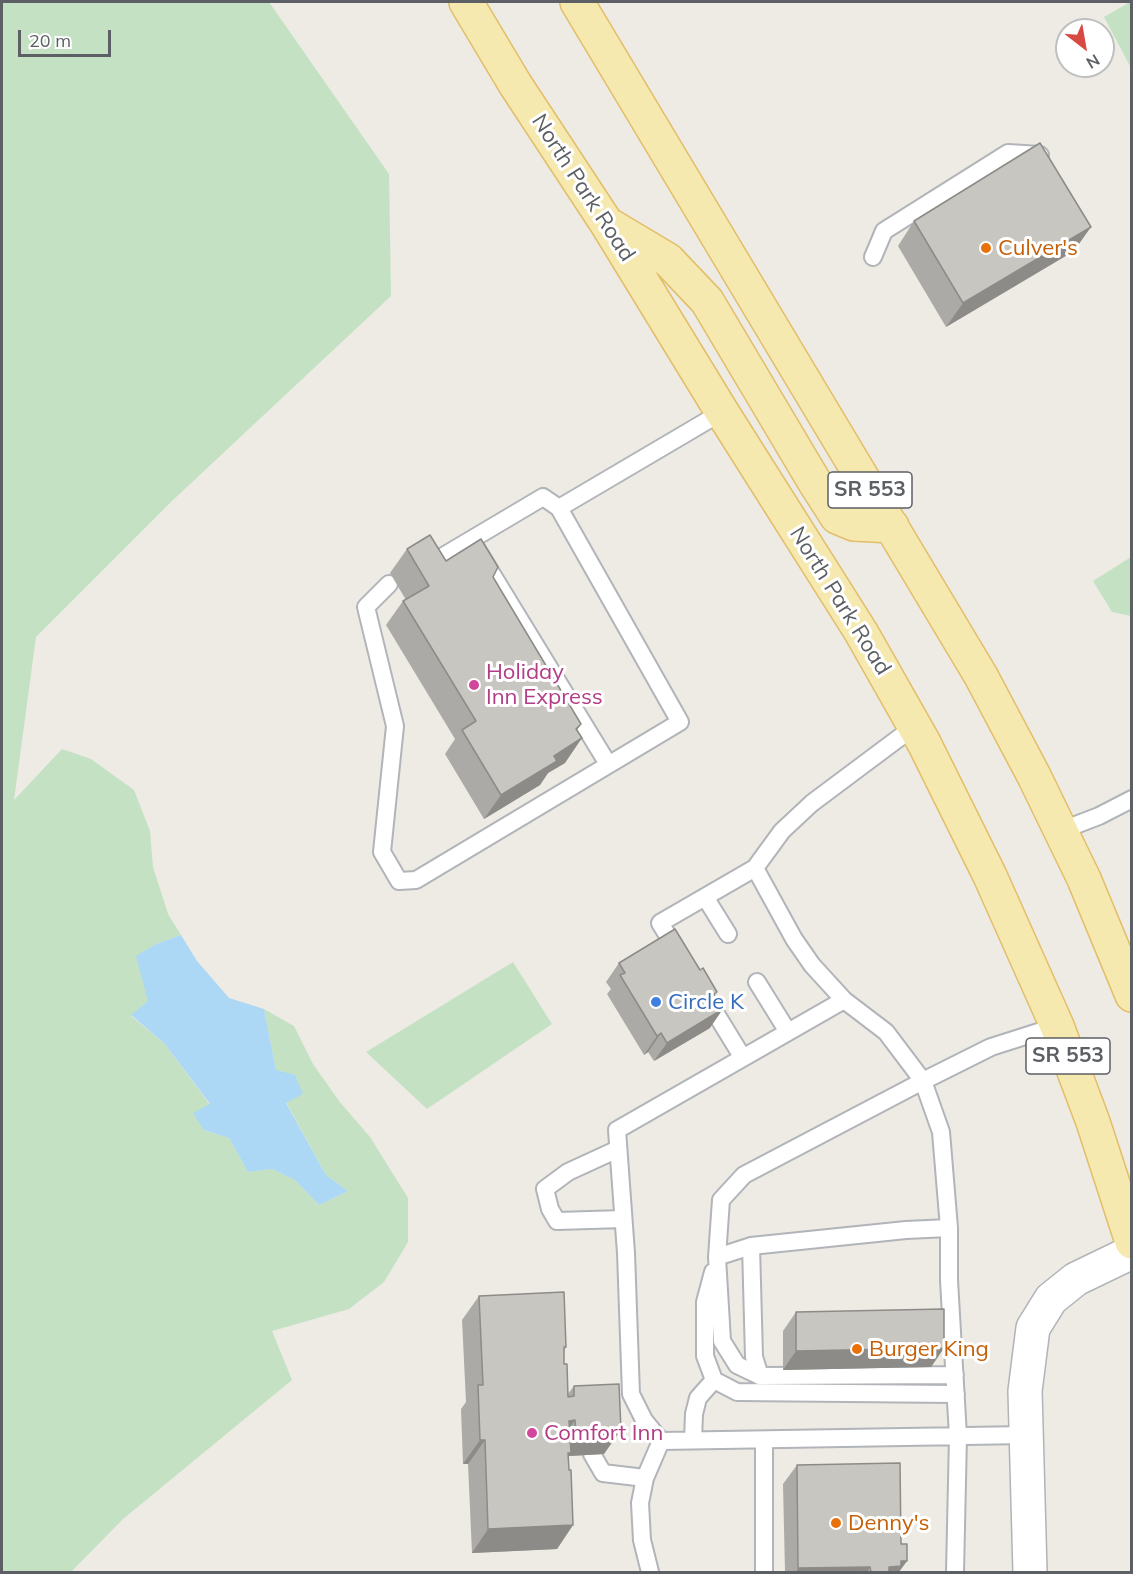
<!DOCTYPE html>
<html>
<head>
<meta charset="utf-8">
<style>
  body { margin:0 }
  #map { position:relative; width:1133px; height:1574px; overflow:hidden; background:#edebe4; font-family:Mulish,sans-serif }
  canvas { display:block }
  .frame { position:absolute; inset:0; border:3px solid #5c5f63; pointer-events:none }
  .north { position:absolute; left:1055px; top:18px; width:60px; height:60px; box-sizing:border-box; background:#fff; border:2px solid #bebfc1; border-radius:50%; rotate:149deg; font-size:16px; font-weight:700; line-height:24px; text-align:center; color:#5c5f63 }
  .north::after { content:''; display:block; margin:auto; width:21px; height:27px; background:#d64a41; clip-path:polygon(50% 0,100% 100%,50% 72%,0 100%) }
  .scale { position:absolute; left:18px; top:30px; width:93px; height:27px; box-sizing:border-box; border:3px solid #5c5f63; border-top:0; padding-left:8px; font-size:18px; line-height:21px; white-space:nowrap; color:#5c5f63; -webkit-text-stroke:4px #fff; paint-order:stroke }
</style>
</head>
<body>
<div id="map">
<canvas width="1133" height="1574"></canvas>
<div class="frame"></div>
<div class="north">N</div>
<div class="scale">20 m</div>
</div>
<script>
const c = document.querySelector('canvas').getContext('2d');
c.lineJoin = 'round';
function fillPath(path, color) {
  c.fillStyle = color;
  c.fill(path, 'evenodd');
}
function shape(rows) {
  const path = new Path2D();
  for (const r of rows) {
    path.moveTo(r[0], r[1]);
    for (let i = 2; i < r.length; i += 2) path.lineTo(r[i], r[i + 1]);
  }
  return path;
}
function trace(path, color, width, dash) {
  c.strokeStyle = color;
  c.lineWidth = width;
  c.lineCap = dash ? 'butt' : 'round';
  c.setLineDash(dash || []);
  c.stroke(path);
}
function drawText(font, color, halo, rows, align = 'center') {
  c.font = font + ' Mulish,sans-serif';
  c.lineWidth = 6;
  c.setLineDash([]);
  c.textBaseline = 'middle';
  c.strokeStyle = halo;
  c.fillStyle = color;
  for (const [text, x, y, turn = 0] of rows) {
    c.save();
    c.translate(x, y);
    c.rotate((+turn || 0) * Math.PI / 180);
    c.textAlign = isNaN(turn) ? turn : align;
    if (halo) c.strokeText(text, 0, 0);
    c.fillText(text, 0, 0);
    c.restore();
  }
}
fillPath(shape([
  [2,2,269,2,389,174,391,296,172,501,36,637,14,800,62,749,91,759,134,790,150,831,153,867,168,914,181,935,156,944,148,1001,131,1016,164,1043,210,1105,204,1130,229,1138,248,1172,272,1169,295,1180,319,1205,348,1191,326,1175,286,1102,302,1094,276,1070,264,1009,294,1026,313,1064,339,1101,370,1137,408,1198,408,1242,384,1282,349,1309,272,1331,292,1380,123,1519,71,1572,2,1572],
  [1130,2,1132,2,1131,68,1104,17],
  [1131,557,1131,616,1112,612,1093,581],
  [513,962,552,1024,427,1109,366,1052]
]), '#c4e2c3');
fillPath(shape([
  [181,935,197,961,229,998,264,1009,276,1070,295,1075,303,1094,286,1103,326,1175,348,1191,319,1205,295,1180,272,1169,248,1172,229,1138,204,1130,193,1113,210,1104,164,1043,131,1015,148,1001,136,956,156,944]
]), '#acd7f5');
const lane = shape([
  [873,257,884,231,1008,153,1040,155],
  [471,540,608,764],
  [425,567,543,497,559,508],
  [389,584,366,607,395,726,382,852,399,881,416,880,680,722,559,508,722,412],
  [915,726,812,803,782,831,755,868,794,939,812,965,844,1000,886,1032,923,1081,991,1047,1057,1026],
  [1060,831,1099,816,1132,799],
  [705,897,728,934],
  [679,954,660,923,755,868],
  [757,982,788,1032],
  [844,1000,617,1130,626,1253,631,1394,644,1420,661,1441,1026,1435],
  [713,1009,743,1058],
  [618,1149,568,1172,545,1189,550,1209,557,1221,623,1219],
  [751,1246,754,1357,760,1376,955,1375],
  [717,1257,751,1246,906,1230,949,1228],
  [713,1272,705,1302,705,1356,714,1380,737,1392,956,1394],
  [760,1376,737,1365,722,1341,717,1257,721,1200,744,1175,923,1081,941,1132,949,1228,949,1280,958,1436,955,1572],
  [693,1440,694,1414,698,1398,714,1380],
  [592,1454,603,1473,645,1478],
  [650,1572,642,1540,640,1503,645,1478,661,1441],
  [764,1572,764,1440]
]);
const secondary = shape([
  [1030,1572,1025,1391,1033,1328,1051,1299,1076,1279,1132,1252]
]);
const primary = shape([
  [466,2,515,84,607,224,722,412,861,632,924,743,990,876,1057,1026,1093,1122,1132,1242],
  [577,2,981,676,1034,776,1084,879,1132,995],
  [611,226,668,260,707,301,814,481,837,517,854,524,892,526]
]);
trace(lane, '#b1b4b8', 20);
trace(secondary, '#b1b3b8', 36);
trace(primary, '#e2be69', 36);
trace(lane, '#fff', 16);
trace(secondary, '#fff', 33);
trace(primary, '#f6e9b0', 33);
fillPath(shape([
  [914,221,1074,251,946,327,898,246],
  [407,549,446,561,493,577,581,724,577,730,565,763,548,773,540,785,484,819,445,754,455,739,386,625,403,601,406,600,390,573],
  [619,963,715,995,710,1028,654,1061,648,1052,644,1055,607,994,611,989,606,982],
  [479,1296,566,1347,564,1351,564,1364,568,1394,574,1386,604,1454,569,1456,568,1457,573,1525,557,1549,472,1553,468,1464,463,1464,461,1409,466,1402,462,1320],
  [796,1312,944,1348,931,1367,783,1370,783,1331],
  [797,1465,899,1572,785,1572,783,1484]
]), '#acaaa6');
fillPath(shape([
  [1091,227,1074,251,946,327,963,303],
  [581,724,564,748,582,738,565,763,548,773,540,785,484,819,501,795,554,756],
  [723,1009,710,1028,654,1061,667,1043],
  [661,1033,648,1052,644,1055,657,1036],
  [944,1348,931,1367,783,1370,796,1351],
  [575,1420,558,1444,569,1421],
  [621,1430,604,1454,569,1456,554,1477,559,1456,576,1432],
  [480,1440,485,1440,468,1464,463,1464],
  [573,1525,557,1549,472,1553,488,1529],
  [901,1561,907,1561,899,1572,885,1572,889,1567],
  [870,1567,867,1572,796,1572,798,1568]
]), '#8c8b87');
const building = shape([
  [1040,143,1091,227,963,303,914,221,1040,143],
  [430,535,446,561,481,539,498,567,493,577,581,724,576,729,582,738,554,756,557,761,501,795,462,730,476,721,403,601,429,586,407,549,430,535],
  [675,929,700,970,703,968,717,992,714,994,723,1009,667,1043,661,1033,657,1036,620,975,625,973,619,963,675,929],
  [564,1292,566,1347,564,1347,564,1364,567,1364,568,1397,574,1396,574,1386,619,1384,621,1430,576,1432,575,1420,569,1421,571,1453,568,1453,569,1470,571,1470,573,1525,488,1529,485,1440,480,1440,478,1385,483,1385,479,1296,564,1292],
  [944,1309,944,1348,796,1351,796,1312,944,1309],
  [900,1463,901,1544,907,1544,907,1561,901,1561,901,1566,889,1567,889,1572,871,1572,870,1567,798,1568,797,1465,900,1463]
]);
fillPath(building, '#c8c6c1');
trace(building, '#8c8b87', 1.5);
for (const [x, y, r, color] of [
  [986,248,6,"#e8710a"],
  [474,685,6,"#d1479c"],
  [656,1002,6,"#3f7fe0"],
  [857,1349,6,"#e8710a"],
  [532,1433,6,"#d1479c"],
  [836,1523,6,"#e8710a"]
]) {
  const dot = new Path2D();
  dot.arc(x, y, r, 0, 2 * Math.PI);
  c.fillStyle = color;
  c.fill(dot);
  trace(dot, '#fff', 2);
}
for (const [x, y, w] of [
  [870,490,84],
  [1068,1056,84]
]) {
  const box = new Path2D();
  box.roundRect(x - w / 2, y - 18, w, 36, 4.5);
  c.fillStyle = '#fff';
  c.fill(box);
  trace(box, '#5c5f63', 1.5);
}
drawText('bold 21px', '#5c5f63', null, [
  ["SR 553",870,490],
  ["SR 553",1068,1056]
]);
drawText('22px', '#5c5f63', '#fff', [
  ["North Park Road",583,188,57],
  ["North Park Road",840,601,58]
]);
drawText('22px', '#c56008', '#fff', [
  ["Culver's",998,248],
  ["Burger King",869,1349],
  ["Denny's",848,1523]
], 'left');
drawText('22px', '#b23c85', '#fff', [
  ["Holiday",486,672],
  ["Inn Express",486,697],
  ["Comfort Inn",544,1433]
], 'left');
drawText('22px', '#366cbe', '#fff', [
  ["Circle K",668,1002]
], 'left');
</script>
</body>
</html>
